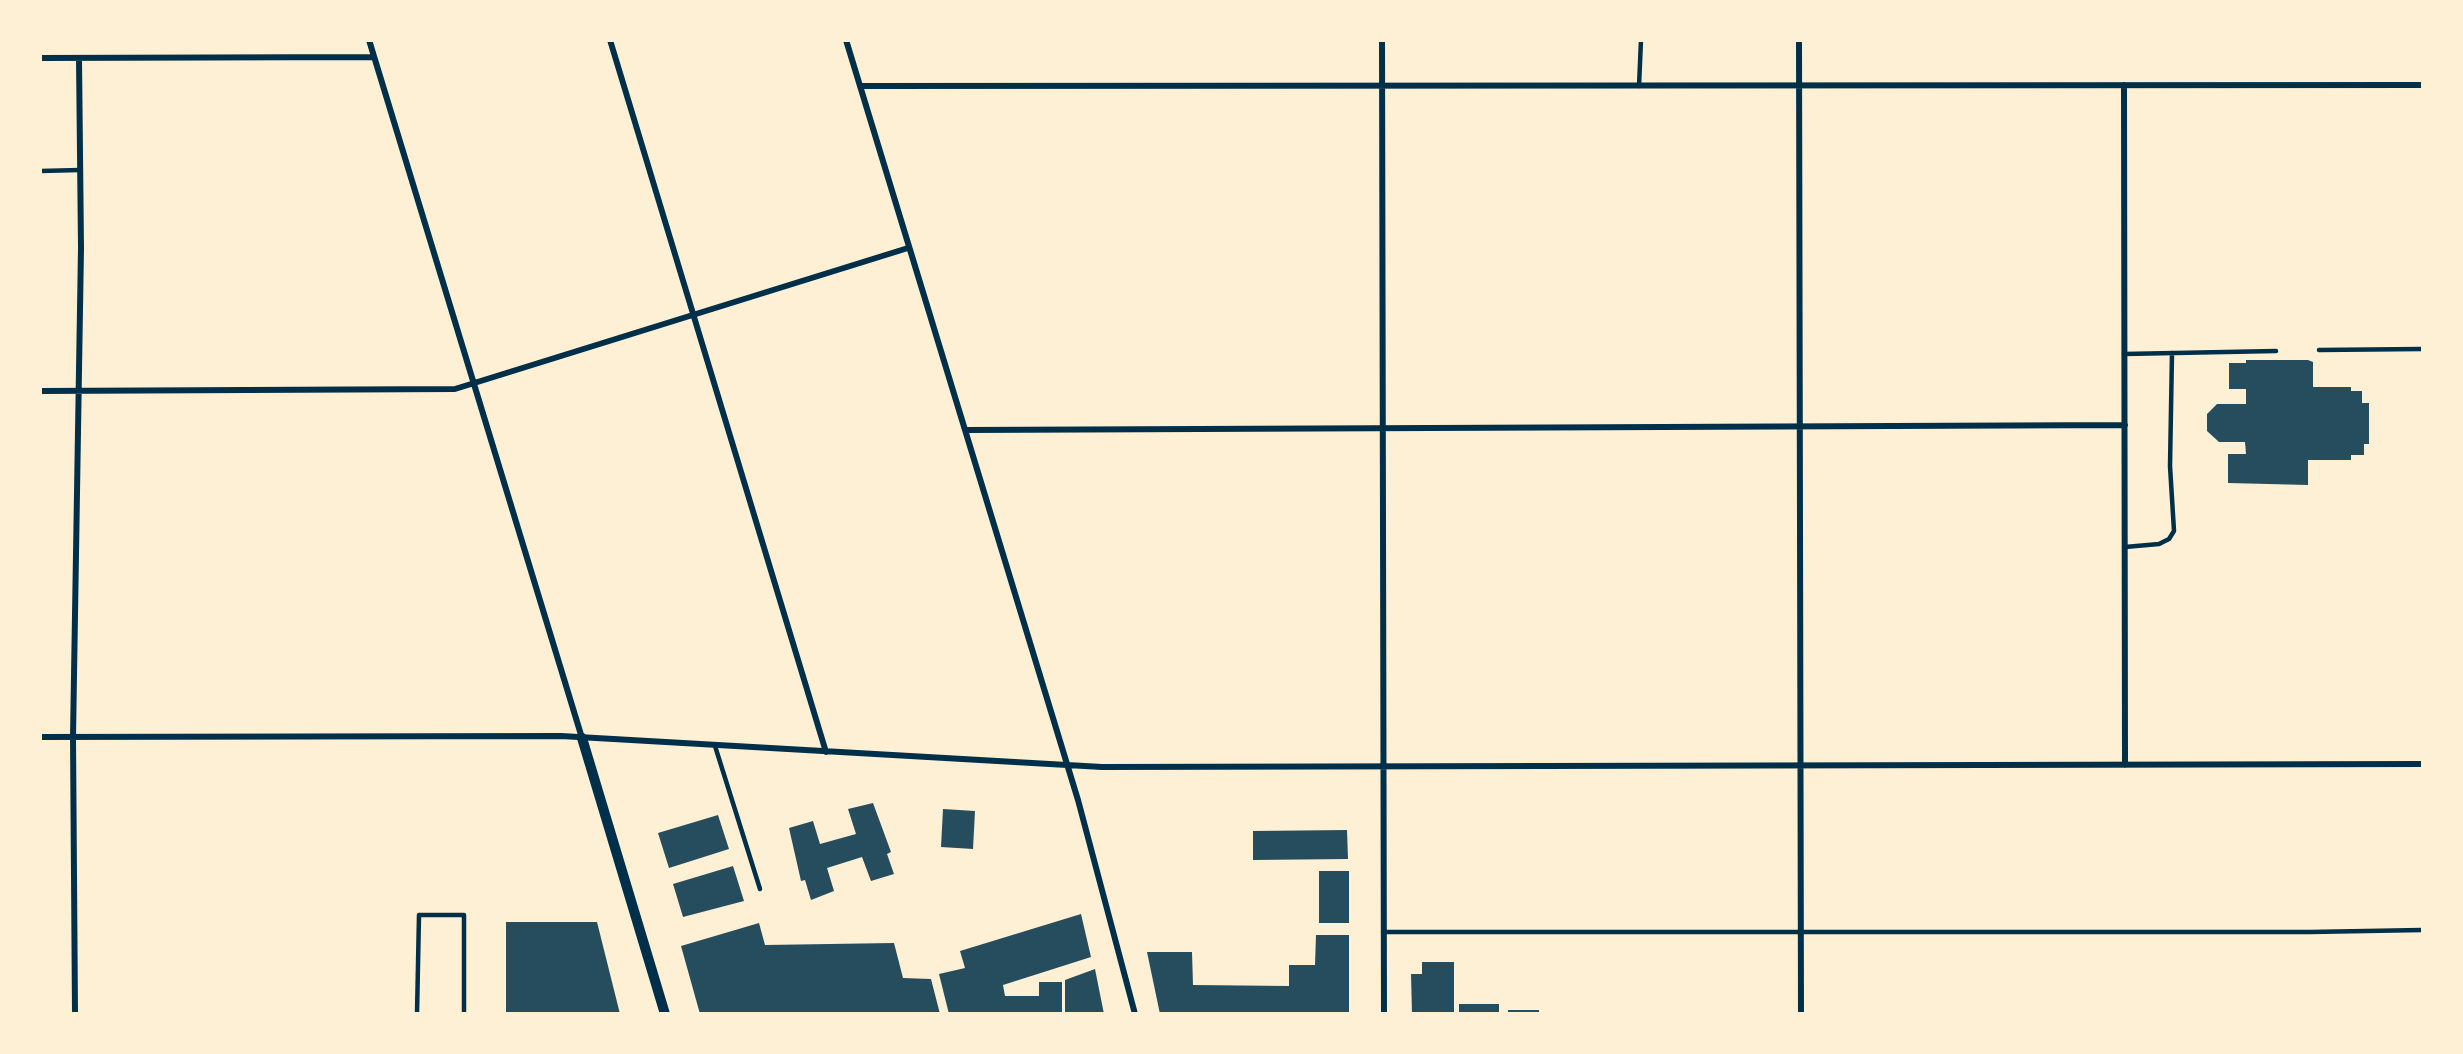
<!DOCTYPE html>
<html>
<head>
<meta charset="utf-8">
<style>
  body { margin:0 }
  #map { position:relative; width:2463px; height:1054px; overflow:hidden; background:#fdf0d5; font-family:"Work Sans",sans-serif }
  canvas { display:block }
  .frame { position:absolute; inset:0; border:42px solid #fdf0d5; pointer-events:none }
</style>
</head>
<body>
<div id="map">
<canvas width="2463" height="1054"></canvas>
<div class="frame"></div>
</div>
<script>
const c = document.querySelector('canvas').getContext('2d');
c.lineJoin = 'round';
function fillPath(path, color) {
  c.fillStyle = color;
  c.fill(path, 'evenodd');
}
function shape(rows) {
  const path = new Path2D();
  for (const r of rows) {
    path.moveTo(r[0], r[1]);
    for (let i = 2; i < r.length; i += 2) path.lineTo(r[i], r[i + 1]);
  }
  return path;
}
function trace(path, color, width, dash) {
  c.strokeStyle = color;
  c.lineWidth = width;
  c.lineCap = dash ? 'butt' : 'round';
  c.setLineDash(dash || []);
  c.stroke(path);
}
fillPath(shape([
  [2246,360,2308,360,2313,362,2313,387,2351,387,2351,391,2362,391,2362,403,2369,403,2369,444,2364,444,2364,455,2351,455,2351,460,2308,460,2308,485,2228,483,2228,454,2246,454,2245,442,2219,442,2207,431,2207,414,2217,404,2246,404,2246,389,2229,389,2229,363,2246,363],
  [873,803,891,852,887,854,894,874,871,881,862,857,827,868,834,891,811,900,805,880,801,881,789,828,813,821,820,844,856,834,848,809],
  [943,809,975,811,973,849,941,847],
  [718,815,729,849,669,868,658,833],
  [1347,830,1348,859,1253,860,1253,831],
  [733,866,744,901,683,917,673,884],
  [1319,871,1349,871,1349,923,1319,923],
  [1081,914,1091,957,1003,985,1005,996,1039,996,1039,982,1062,982,1062,1014,949,1014,939,974,965,968,960,951],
  [506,922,597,922,620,1014,506,1014],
  [759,923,765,945,894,943,903,978,931,979,940,1014,700,1014,681,946],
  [1316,935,1349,935,1349,1014,1160,1014,1147,952,1192,952,1193,985,1289,986,1289,965,1315,965],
  [1422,962,1454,962,1454,1014,1412,1014,1411,974,1422,974],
  [1095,969,1104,1014,1065,1014,1065,980],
  [1459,1004,1499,1004,1499,1014,1459,1014],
  [1508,1010,1539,1010,1539,1014,1508,1014]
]), '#264d5e');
trace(shape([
  [1639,86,1641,40],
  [40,171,80,170],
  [2319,350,2422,349],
  [2124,354,2276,351],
  [2125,547,2159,544,2169,539,2174,531,2170,466,2172,353],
  [715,746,760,889],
  [1383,932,2310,932,2422,930],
  [417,1014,419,915,464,915,464,1014]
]), '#003049', 4.5);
trace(shape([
  [369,40,582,738],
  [610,40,826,752],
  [846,40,1078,800,1135,1014],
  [1382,40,1384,1014],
  [1799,40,1801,1014],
  [40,58,374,57],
  [2124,85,2125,765],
  [860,86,2422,85],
  [40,391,455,389,908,248],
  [967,430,2125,425],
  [40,737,561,736,1102,767,2422,764],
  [75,1014,73,737,81,248,79,58]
]), '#003049', 6);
trace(shape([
  [582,738,665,1014]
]), '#003049', 10);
</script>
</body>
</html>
